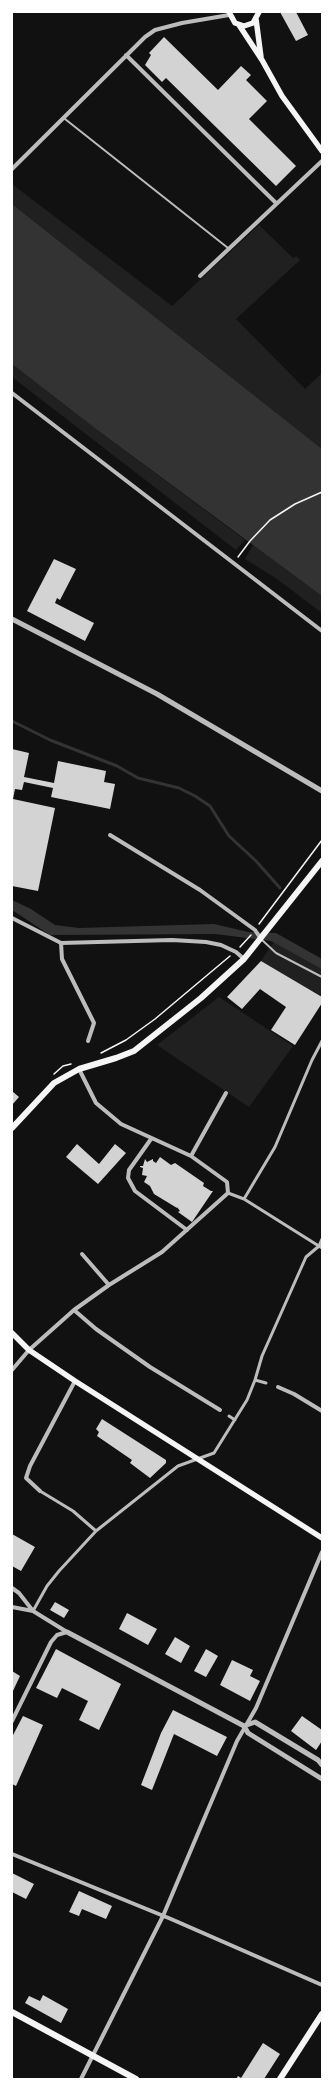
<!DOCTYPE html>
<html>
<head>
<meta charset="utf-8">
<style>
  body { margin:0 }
  #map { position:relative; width:334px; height:2091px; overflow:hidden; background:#111; font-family:"PT Sans",sans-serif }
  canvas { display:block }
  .frame { position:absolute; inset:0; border:13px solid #fff; pointer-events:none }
</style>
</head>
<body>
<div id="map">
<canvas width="334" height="2091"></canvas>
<div class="frame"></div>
</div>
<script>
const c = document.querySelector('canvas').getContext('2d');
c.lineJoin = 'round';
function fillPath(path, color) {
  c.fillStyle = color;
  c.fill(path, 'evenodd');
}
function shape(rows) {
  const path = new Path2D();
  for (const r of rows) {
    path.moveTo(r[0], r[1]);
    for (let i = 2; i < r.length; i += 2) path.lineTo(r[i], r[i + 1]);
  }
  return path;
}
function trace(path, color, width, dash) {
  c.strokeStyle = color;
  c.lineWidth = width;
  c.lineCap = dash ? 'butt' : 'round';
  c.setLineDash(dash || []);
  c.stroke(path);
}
fillPath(shape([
  [12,184,172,306,259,225,293,258,296,256,300,260,236,319,305,389,322,373,322,449,12,204],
  [12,364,96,429,245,540,236,550,12,377],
  [253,545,322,596,322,613,277,579,245,559],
  [274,942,322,968,322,997,261,961],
  [219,997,293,1046,249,1107,157,1045]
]), '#202020');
fillPath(shape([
  [12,204,322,449,322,596,96,429,12,364],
  [12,900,31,909,55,925,79,928,214,924,248,932,276,933,322,959,322,969,271,941,215,934,50,935,12,910]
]), '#333');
trace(shape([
  [12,721,50,740,117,766,138,778,179,788,195,796,210,806,229,836,256,861,280,888]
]), '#333', 3);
fillPath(shape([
  [280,12,296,12,308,35,296,41],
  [164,37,218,90,241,66,251,75,246,80,267,101,249,119,296,166,276,186,166,78,162,82,145,65,151,55,149,53],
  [54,559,76,569,60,600,57,598,55,603,94,623,85,641,27,611],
  [12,749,29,753,24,777,54,783,58,761,106,771,104,782,115,784,110,809,51,797,53,788,24,782,22,790,15,789,13,799,55,808,38,891,12,886],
  [261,961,322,997,322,1003,295,1045,271,1030,286,1007,260,989,242,1009,227,997],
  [12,1091,19,1097,12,1105],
  [77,1144,99,1164,115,1144,126,1153,98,1184,66,1157],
  [160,1157,171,1165,175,1163,204,1183,203,1186,211,1191,213,1191,192,1222,178,1212,180,1211,177,1207,177,1208,154,1194,150,1186,144,1182,147,1176,142,1175,143,1168,140,1167,140,1166,143,1166,145,1159,147,1162,153,1159,153,1161,156,1163],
  [102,1419,166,1460,166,1463,150,1478,130,1463,132,1460,97,1436,99,1432,96,1429],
  [12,1534,35,1547,21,1571,12,1566],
  [55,1602,69,1610,64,1618,50,1610],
  [127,1613,157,1629,148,1645,119,1629],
  [175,1637,190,1646,181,1663,165,1654],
  [56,1649,121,1684,99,1730,79,1720,88,1701,62,1688,57,1698,36,1688],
  [206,1649,218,1656,206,1677,194,1671],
  [232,1660,253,1670,250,1676,260,1681,250,1701,220,1685],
  [12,1671,20,1676,12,1693],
  [173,1710,227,1737,217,1756,174,1734,152,1790,141,1785,161,1733],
  [23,1716,43,1725,16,1786,12,1784,12,1737],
  [302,1716,322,1730,322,1741,316,1750,291,1731],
  [12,1873,34,1884,26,1899,12,1892],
  [79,1891,112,1906,106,1919,82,1909,79,1916,69,1912],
  [43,1995,68,2009,61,2023,25,2003,29,1996,40,2001],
  [263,2043,280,2054,264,2079,236,2079,238,2076,241,2078]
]), '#d3d3d3');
trace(shape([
  [238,557,250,541,270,520,295,504,322,492],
  [259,924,322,840],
  [240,947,251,935],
  [101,1053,126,1040,155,1019,230,956],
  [54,1074,63,1066,71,1064]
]), '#f5f5f5', 1.5);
trace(shape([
  [65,119,228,248],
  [261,939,276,953,322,977]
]), '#bcbcbc', 2);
trace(shape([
  [228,1193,244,1199,322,1248],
  [244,1199,275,1147,312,1060,322,1041],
  [255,1380,266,1383],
  [229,1416,235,1420],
  [40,1491,73,1511,96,1531],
  [33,1611,47,1586,59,1571,96,1531,178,1466,214,1453,247,1400,255,1380,262,1356,306,1257,319,1246,322,1239]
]), '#bcbcbc', 3);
trace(shape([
  [126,55,276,203],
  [12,169,145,37,155,30,182,23,229,15],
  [200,276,322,161],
  [12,393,322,631],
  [110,835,200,890,255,930,261,939],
  [12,918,61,943,172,940,206,942,221,945,236,952,244,959],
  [61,943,62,959,94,1023,88,1041],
  [151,1139,129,1170,128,1178,135,1191,187,1230],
  [191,1156,226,1093],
  [82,1254,109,1285],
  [74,1310,96,1329,150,1367,220,1410],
  [12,1370,29,1350,74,1310,109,1285,162,1252,228,1193,227,1182,191,1156,121,1124,96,1103,79,1069],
  [278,1387,294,1394,322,1411],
  [40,1491,26,1478,30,1466,75,1381],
  [12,1588,19,1593,33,1611,67,1632],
  [12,1607,33,1611],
  [12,1721,51,1642,57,1635,67,1632],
  [12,1854,171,1919,322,1985],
  [81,2079,163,1916,237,1741,256,1708,322,1552]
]), '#bcbcbc', 4);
trace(shape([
  [12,619,157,694,322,791],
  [67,1632,244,1726,248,1733,322,1779],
  [244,1726,255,1722,318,1760,322,1765]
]), '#bcbcbc', 5);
trace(shape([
  [229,12,235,23,244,26,253,23,259,12],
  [256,19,261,57],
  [239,25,262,60,282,96,322,151],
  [12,1333,29,1350,75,1381,322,1538]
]), '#f5f5f5', 5.5);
trace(shape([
  [12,1128,54,1083,79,1069,116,1058,134,1051,201,998,244,959,322,861],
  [12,2012,136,2079],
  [280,2079,322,2014]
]), '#f5f5f5', 6);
</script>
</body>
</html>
